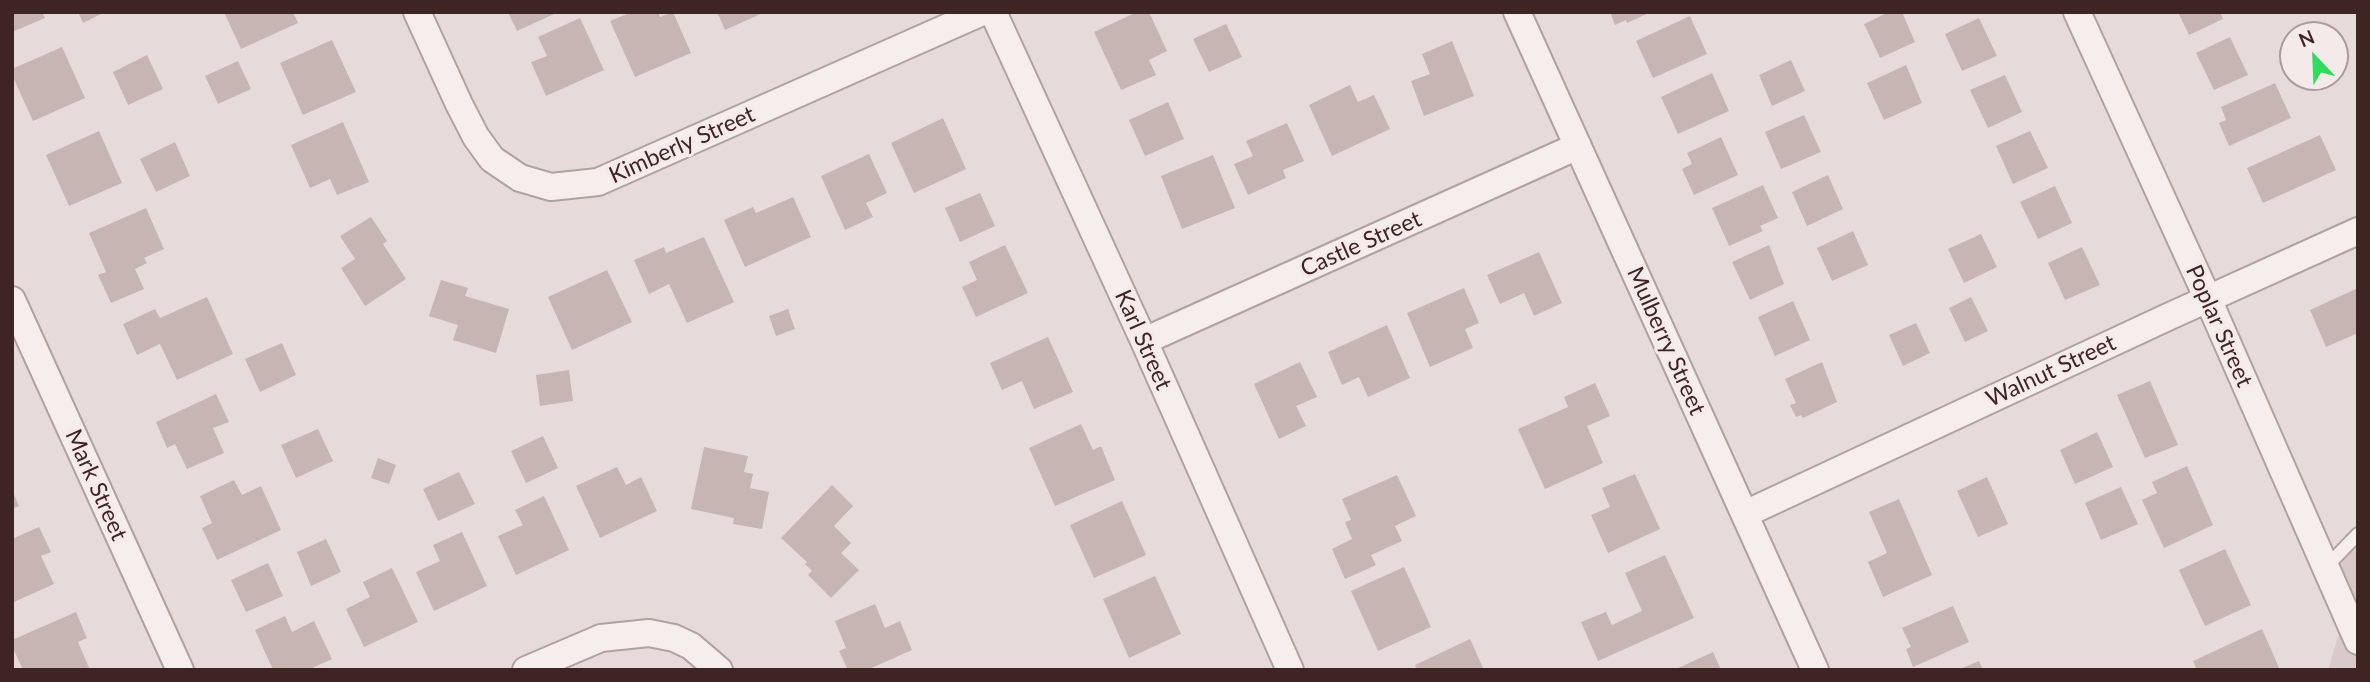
<!DOCTYPE html>
<html>
<head>
<meta charset="utf-8">
<style>
  body { margin:0 }
  #map { position:relative; width:2370px; height:682px; overflow:hidden; background:#e7dbda; font-family:Lato,sans-serif }
  canvas { display:block }
  .frame { position:absolute; inset:0; border:14px solid #3e2523; pointer-events:none }
  .north { position:absolute; left:2279px; top:21px; width:70px; height:70px; box-sizing:border-box; background:#f5eaea; border:2px solid #ac9b9a; border-radius:50%; rotate:337deg; font-size:19px; font-weight:700; line-height:28px; text-align:center; color:#3e2523 }
  .north::after { content:''; display:block; margin:auto; width:24px; height:32px; background:#2fdc5d; clip-path:polygon(50% 0,100% 100%,50% 72%,0 100%) }
</style>
</head>
<body>
<div id="map">
<canvas width="2370" height="682"></canvas>
<div class="frame"></div>
<div class="north">N</div>
</div>
<script>
const c = document.querySelector('canvas').getContext('2d');
c.lineJoin = 'round';
function fillPath(path, color) {
  c.fillStyle = color;
  c.fill(path, 'evenodd');
}
function shape(rows) {
  const path = new Path2D();
  for (const r of rows) {
    path.moveTo(r[0], r[1]);
    for (let i = 2; i < r.length; i += 2) path.lineTo(r[i], r[i + 1]);
  }
  return path;
}
function trace(path, color, width, dash) {
  c.strokeStyle = color;
  c.lineWidth = width;
  c.lineCap = dash ? 'butt' : 'round';
  c.setLineDash(dash || []);
  c.stroke(path);
}
function drawText(font, color, halo, rows, align = 'center') {
  c.font = font + ' Lato,sans-serif';
  c.lineWidth = 6;
  c.setLineDash([]);
  c.textBaseline = 'middle';
  c.strokeStyle = halo;
  c.fillStyle = color;
  for (const [text, x, y, turn = 0] of rows) {
    c.save();
    c.translate(x, y);
    c.rotate((+turn || 0) * Math.PI / 180);
    c.textAlign = isNaN(turn) ? turn : align;
    if (halo) c.strokeText(text, 0, 0);
    c.fillText(text, 0, 0);
    c.restore();
  }
}
fillPath(shape([
  [2358,534,2358,670,2328,670,2345,613,2325,568]
]), '#d9c9c8');
fillPath(shape([
  [12,12,42,12,45,18,12,32],
  [78,12,105,12,83,23],
  [224,12,293,12,298,23,241,49],
  [508,12,553,12,554,14,517,31],
  [632,12,658,12,660,17,673,12,691,53,635,77,610,21],
  [717,12,765,12,725,30],
  [1137,12,1149,12,1167,51,1149,60,1156,75,1121,90,1094,32],
  [1610,12,1651,12,1627,23,1626,20,1615,25],
  [1889,12,1902,12,1915,42,1880,58,1864,24],
  [2178,12,2220,12,2223,19,2189,35],
  [1690,16,1707,54,1653,78,1636,41],
  [580,18,604,70,546,96,531,62,547,56,538,37],
  [1979,18,1997,56,1962,71,1945,34],
  [1226,24,1242,57,1209,72,1193,39],
  [2230,37,2248,75,2214,90,2196,53],
  [332,40,356,92,303,115,280,63],
  [1452,41,1474,96,1424,116,1411,81,1430,74,1422,54],
  [62,47,85,98,33,121,12,75,12,69],
  [147,55,163,89,128,105,113,72],
  [1791,60,1805,91,1772,106,1759,75],
  [238,61,251,89,218,104,205,76],
  [1906,65,1922,103,1884,120,1867,83],
  [1712,73,1729,111,1678,134,1661,97],
  [2005,75,2022,112,1988,128,1970,90],
  [2275,83,2291,118,2229,146,2219,123,2226,120,2221,107],
  [1350,85,1358,102,1374,95,1390,129,1332,156,1309,105],
  [1168,102,1184,139,1145,156,1129,120],
  [1804,115,1821,152,1781,169,1765,132],
  [943,118,966,169,914,193,891,143],
  [343,122,369,182,337,195,330,179,310,188,291,145],
  [1287,123,1304,161,1283,170,1286,178,1248,195,1234,164,1253,156,1246,141],
  [99,131,122,183,69,206,46,155],
  [2030,131,2048,168,2013,184,1996,146],
  [2320,135,2336,170,2263,203,2247,168],
  [1721,137,1738,175,1694,195,1682,169,1692,164,1687,153],
  [175,142,190,176,156,192,140,159],
  [869,154,887,193,866,203,873,217,845,230,821,176],
  [1213,155,1235,208,1182,229,1161,176],
  [1828,175,1843,209,1807,226,1792,192],
  [1763,185,1778,218,1760,226,1763,231,1729,246,1712,208],
  [2055,186,2072,223,2038,239,2020,202],
  [980,193,995,226,960,242,945,208],
  [793,197,811,237,745,267,724,220,753,207,756,213],
  [146,208,164,249,144,258,147,263,135,269,144,289,111,303,98,275,106,272,89,233],
  [371,217,387,241,383,244,406,279,365,306,341,268,355,259,340,236],
  [1853,231,1868,265,1832,281,1817,248],
  [1981,234,1997,267,1964,283,1948,249],
  [704,237,734,302,687,323,669,284,649,294,634,260,664,247,666,253],
  [1005,245,1028,293,976,317,962,287,977,280,969,262],
  [1769,245,1784,284,1750,300,1732,262],
  [2082,247,2100,285,2065,300,2048,263],
  [1539,252,1562,303,1534,316,1524,293,1500,304,1487,275],
  [607,270,632,322,572,350,548,297],
  [441,280,468,288,465,296,509,309,496,353,453,340,458,325,429,316],
  [1464,288,1479,323,1465,329,1473,348,1430,367,1407,313],
  [2358,288,2358,333,2326,347,2310,310],
  [207,297,233,354,177,380,160,344,137,355,123,324,155,309,160,318],
  [1971,297,1988,331,1965,342,1949,308],
  [1793,301,1810,340,1775,356,1758,317],
  [788,309,795,329,776,336,769,316],
  [1916,323,1930,353,1903,366,1889,335],
  [1387,325,1410,378,1368,397,1359,377,1342,385,1328,352],
  [1048,337,1073,392,1034,409,1022,381,1002,390,990,363],
  [282,343,296,375,260,392,245,359],
  [1300,362,1317,397,1296,406,1306,426,1279,439,1254,384],
  [1822,362,1837,402,1803,418,1801,415,1796,417,1790,405,1796,403,1785,379],
  [569,370,573,401,540,406,536,375],
  [2150,381,2178,445,2145,458,2117,395],
  [1595,383,1610,416,1587,426,1603,463,1545,489,1518,429,1568,407,1564,397],
  [216,394,229,422,213,428,224,453,187,469,175,444,167,448,156,422],
  [1081,424,1093,450,1101,446,1115,480,1055,506,1029,448],
  [318,429,333,461,296,478,281,445],
  [2097,432,2113,467,2075,484,2060,450],
  [543,436,558,468,526,483,511,451],
  [704,447,748,456,744,472,753,474,750,488,769,492,762,529,733,524,734,518,691,509],
  [378,458,396,465,389,484,371,478],
  [2187,466,2213,525,2164,548,2142,500,2157,493,2152,482],
  [617,467,626,485,641,477,657,511,600,538,576,486],
  [459,472,475,504,438,521,423,489],
  [1635,474,1660,529,1608,553,1591,515,1610,507,1602,488],
  [1397,475,1416,516,1395,526,1402,541,1371,555,1376,565,1345,579,1332,549,1352,539,1345,522,1351,520,1342,499],
  [1987,477,2008,524,1978,537,1957,491],
  [234,480,242,495,261,486,281,530,217,560,202,528,212,523,200,496],
  [832,485,853,506,834,526,851,543,841,553,859,570,831,598,808,575,812,571,805,564,807,562,781,538],
  [2121,487,2138,524,2101,540,2085,503],
  [12,490,19,506,12,509],
  [544,496,569,550,516,575,498,536,523,525,515,510],
  [1899,499,1932,575,1883,597,1868,562,1887,553,1869,512],
  [1122,501,1146,555,1094,578,1070,525],
  [39,527,51,552,41,556,54,584,12,603,12,539],
  [462,532,487,586,434,611,416,572,440,561,433,545],
  [326,539,341,572,311,586,297,552],
  [2225,549,2251,605,2205,626,2179,570],
  [1665,555,1694,618,1598,661,1581,622,1606,612,1612,625,1642,611,1625,573],
  [268,563,283,596,246,612,231,580],
  [1404,567,1431,627,1378,651,1351,591],
  [392,568,418,622,364,647,346,609,370,597,363,582],
  [1155,576,1181,634,1129,658,1103,599],
  [875,604,885,628,900,621,912,650,867,670,848,670,839,651,846,648,835,621],
  [1953,606,1969,642,1913,667,1906,649,1911,647,1902,628],
  [76,612,87,638,78,642,90,670,23,670,12,646,12,640],
  [285,616,292,632,314,621,332,659,308,670,273,670,255,630],
  [2262,629,2280,670,2197,670,2193,661],
  [1470,639,1484,670,1417,670,1415,665],
  [1713,652,1721,670,1674,670],
  [1979,661,1983,670,1958,670]
]), '#c7b5b4');
const lane = shape([
  [2325,568,2358,534]
]);
const street = shape([
  [417,12,459,104,476,137,492,159,520,178,551,187,598,182,982,12],
  [993,12,1144,341,1290,670],
  [1517,12,1815,670],
  [2077,12,2208,299,2358,641],
  [12,300,180,670],
  [1144,341,1578,146],
  [1745,514,2170,316,2358,231],
  [526,670,601,638,649,633,674,638,691,646,719,670]
]);
trace(lane, '#b1a19f', 16);
trace(street, '#b1a19f', 30);
trace(lane, '#f5eeed', 12);
trace(street, '#f5eeed', 26);
drawText('23px', '#3e2523', '#f5eaea', [
  ["Kimberly Street",682,145,-24],
  ["Castle Street",1361,244,-24],
  ["Poplar Street",2219,326,66],
  ["Karl Street",1143,340,66],
  ["Mulberry Street",1666,341,66],
  ["Walnut Street",2051,371,-25],
  ["Mark Street",96,485,66]
]);
</script>
</body>
</html>
